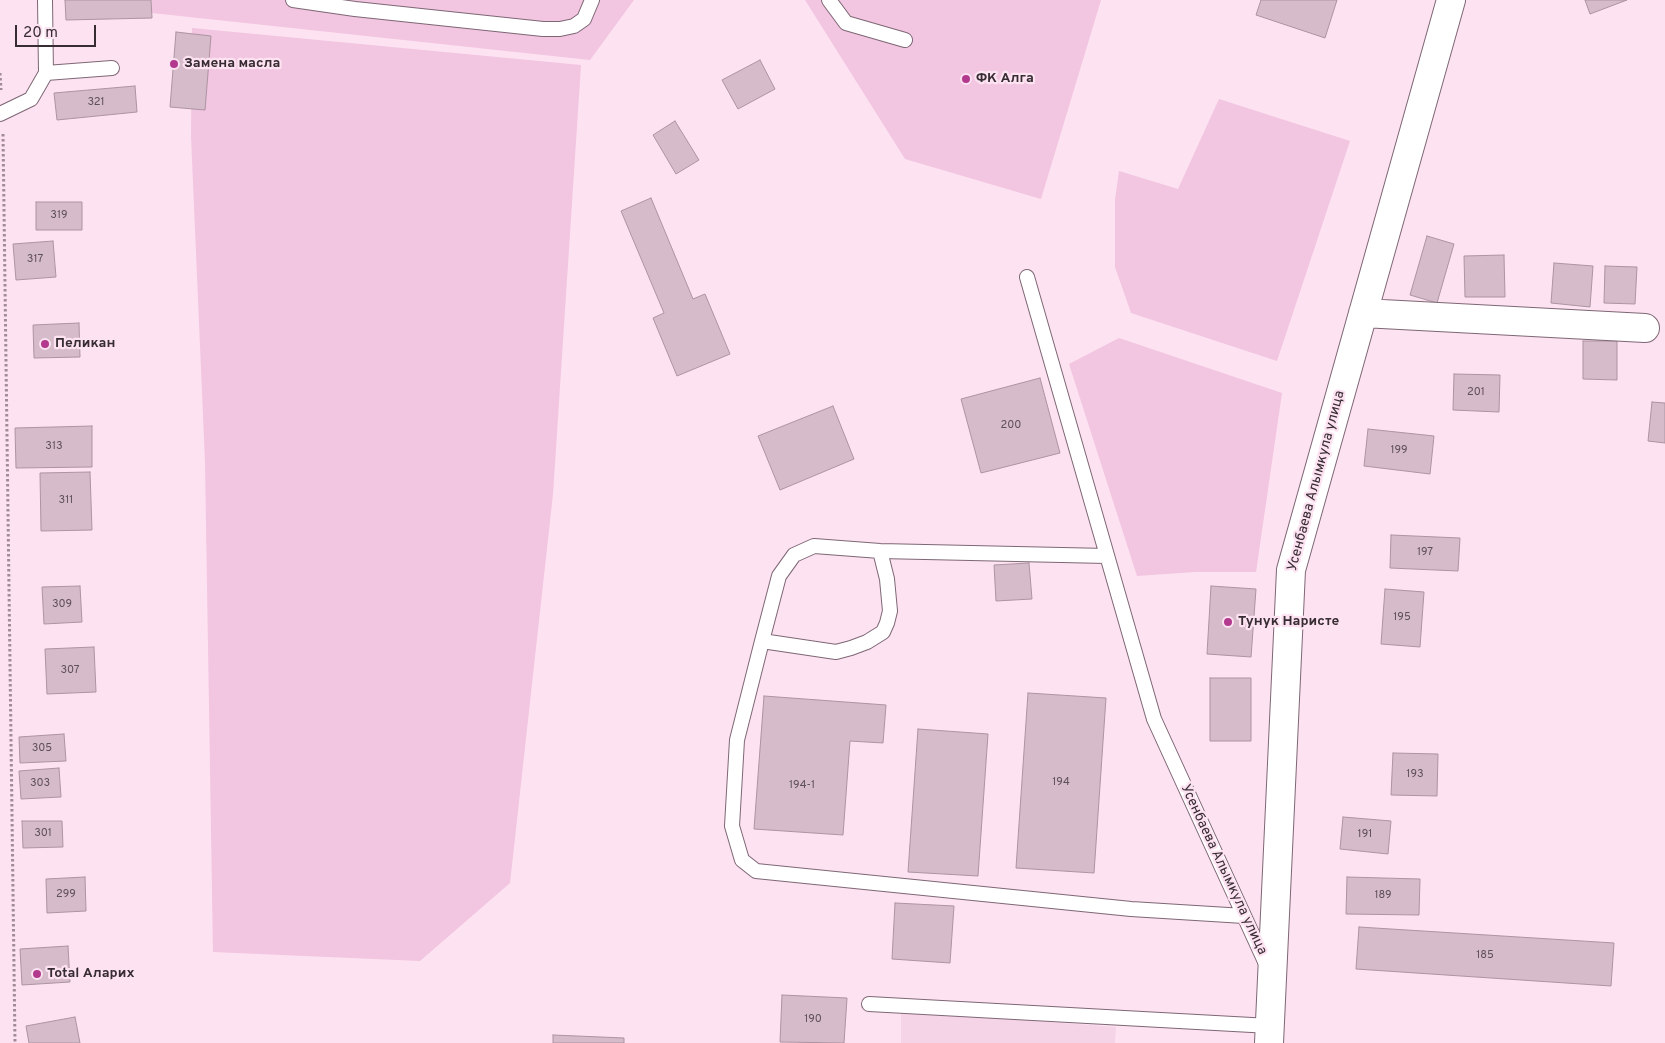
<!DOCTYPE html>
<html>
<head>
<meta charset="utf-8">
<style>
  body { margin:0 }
  #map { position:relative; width:1665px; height:1043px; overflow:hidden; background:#fde2f1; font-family:Overpass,sans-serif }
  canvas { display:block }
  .scale { position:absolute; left:15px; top:25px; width:81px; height:22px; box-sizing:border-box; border:2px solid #362c32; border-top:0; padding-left:6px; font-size:15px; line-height:18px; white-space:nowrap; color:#362c32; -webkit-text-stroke:4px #fde2f1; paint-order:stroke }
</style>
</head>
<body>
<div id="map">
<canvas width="1665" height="1043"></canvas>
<div class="scale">20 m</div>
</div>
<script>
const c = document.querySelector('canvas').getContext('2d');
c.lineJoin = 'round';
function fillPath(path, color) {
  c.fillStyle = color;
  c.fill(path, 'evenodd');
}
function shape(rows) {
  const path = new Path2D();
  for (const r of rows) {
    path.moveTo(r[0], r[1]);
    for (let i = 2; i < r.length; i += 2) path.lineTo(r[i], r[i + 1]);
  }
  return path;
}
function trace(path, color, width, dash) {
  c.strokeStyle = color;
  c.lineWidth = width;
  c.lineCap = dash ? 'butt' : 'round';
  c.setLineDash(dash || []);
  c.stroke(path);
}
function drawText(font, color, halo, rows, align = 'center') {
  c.font = font + ' Overpass,sans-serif';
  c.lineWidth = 4.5;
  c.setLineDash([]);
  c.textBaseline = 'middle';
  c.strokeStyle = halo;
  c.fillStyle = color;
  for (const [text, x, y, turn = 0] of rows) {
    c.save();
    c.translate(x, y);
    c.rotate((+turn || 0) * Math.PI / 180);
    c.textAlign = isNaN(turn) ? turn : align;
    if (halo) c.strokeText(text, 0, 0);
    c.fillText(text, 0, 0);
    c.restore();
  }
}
fillPath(shape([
  [901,1011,1116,1027,1115,1043,901,1043]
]), '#f6d4e8');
fillPath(shape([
  [151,0,634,0,590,60,152,13],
  [805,0,1101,0,1041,199,905,159],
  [192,28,581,65,553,494,510,883,420,961,213,952,205,462,191,136],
  [1219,99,1350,141,1277,361,1131,313,1115,267,1115,200,1119,171,1178,189],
  [1119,338,1282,393,1256,572,1195,572,1137,576,1069,364]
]), '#f2c5e0');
const building = shape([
  [65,0,151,0,152,18,66,20,65,0],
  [1261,0,1337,0,1325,38,1256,15,1261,0],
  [1585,0,1627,0,1590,14,1585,0],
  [176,32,211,36,205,110,170,107,176,32],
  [760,60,775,89,738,109,722,80,760,60],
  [135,86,137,112,57,120,54,93,135,86],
  [675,121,699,160,676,174,653,135,675,121],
  [651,198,693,299,705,294,730,354,677,376,653,318,664,313,621,211,651,198],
  [36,202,82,202,82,230,36,230,36,202],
  [1427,236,1454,244,1437,303,1410,295,1427,236],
  [53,241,56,277,16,280,13,244,53,241],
  [1504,255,1505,297,1465,297,1464,256,1504,255],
  [1554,263,1593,266,1590,307,1551,303,1554,263],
  [1605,266,1637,267,1635,304,1604,303,1605,266],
  [79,323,80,357,34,358,33,325,79,323],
  [1583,341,1617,341,1617,380,1583,379,1583,341],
  [1454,374,1500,375,1499,412,1453,410,1454,374],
  [1040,378,1060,453,981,473,961,399,1040,378],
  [1652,402,1665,403,1665,443,1648,441,1652,402],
  [833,406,854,459,780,490,758,436,833,406],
  [92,426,92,467,16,468,15,428,92,426],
  [1368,429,1434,436,1430,474,1364,466,1368,429],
  [90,472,92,530,41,531,40,473,90,472],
  [1391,535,1460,538,1458,571,1390,568,1391,535],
  [1029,563,1032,599,996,601,994,565,1029,563],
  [80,586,82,622,44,624,42,587,80,586],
  [1211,586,1256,589,1251,657,1207,654,1211,586],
  [1385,589,1424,592,1420,647,1381,644,1385,589],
  [94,647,96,692,47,694,45,649,94,647],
  [1210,678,1251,678,1251,741,1210,741,1210,678],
  [1028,693,1106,698,1094,873,1016,868,1028,693],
  [764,696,886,705,883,743,850,741,843,835,754,829,764,696],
  [918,729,988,734,978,876,908,872,918,729],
  [64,734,66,761,20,763,19,737,64,734],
  [1393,753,1438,754,1437,796,1391,795,1393,753],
  [59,768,61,797,21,799,19,771,59,768],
  [1343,817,1391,821,1388,854,1340,849,1343,817],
  [22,821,62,821,63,847,23,848,22,821],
  [85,877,86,911,47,913,46,879,85,877],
  [1347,877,1420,879,1419,915,1346,914,1347,877],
  [895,903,954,906,950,963,892,959,895,903],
  [1359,927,1614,943,1611,986,1356,969,1359,927],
  [68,946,70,982,22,985,20,949,68,946],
  [782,995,847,998,844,1043,780,1042,782,995],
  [75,1017,80,1043,29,1043,26,1026,75,1017],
  [553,1035,624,1038,624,1043,553,1043,553,1035]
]);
fillPath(building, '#d6bbcb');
trace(building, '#ad94a2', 1);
const lane = shape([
  [45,0,46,73],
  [293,0,355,9,543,29,560,29,574,26,584,19,592,0],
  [829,0,846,23,905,40],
  [0,114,31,99,46,73,112,68],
  [1027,277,1154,719,1267,966],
  [880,551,887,579,890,611,887,623,883,632,867,642,851,648,836,652,762,641,779,576,794,555,814,546,880,551,1107,556],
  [762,641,737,740,732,826,742,860,756,871,1131,909,1244,916],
  [869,1004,1270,1026]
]);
const street = shape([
  [1363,313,1645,328],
  [1269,1043,1291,570,1451,0]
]);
trace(lane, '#7e6775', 16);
trace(street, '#7e6775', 30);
trace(shape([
  [0,73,1,90],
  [3,134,15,1043]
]), '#9f8c96', 3, [2.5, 2.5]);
trace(lane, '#fff', 14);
trace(street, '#fff', 28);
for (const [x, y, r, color] of [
  [174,64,5,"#b2398e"],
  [966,79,5,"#b2398e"],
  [45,344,5,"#b2398e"],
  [1228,622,5,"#b2398e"],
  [37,974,5,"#b2398e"]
]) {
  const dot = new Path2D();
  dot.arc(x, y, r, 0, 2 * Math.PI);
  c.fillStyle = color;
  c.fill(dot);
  trace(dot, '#fde2f1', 2);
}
drawText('11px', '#5e5058', null, [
  ["321",96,103],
  ["319",59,216],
  ["317",35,260],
  ["201",1476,393],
  ["200",1011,426],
  ["313",54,447],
  ["199",1399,451],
  ["311",66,501],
  ["197",1425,553],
  ["309",62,605],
  ["195",1402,618],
  ["307",70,671],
  ["305",42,749],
  ["193",1415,775],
  ["194",1061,783],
  ["303",40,784],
  ["194-1",802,786],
  ["301",43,834],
  ["191",1365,835],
  ["299",66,895],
  ["189",1383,896],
  ["185",1485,956],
  ["190",813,1020]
]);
drawText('bold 14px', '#362c32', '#fde2f1', [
  ["Замена масла",184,64],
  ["ФК Алга",976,79],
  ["Пеликан",55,344],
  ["Тунук Наристе",1238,622],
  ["Total Аларих",47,974]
], 'left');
drawText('14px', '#362c32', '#fde2f1', [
  ["Усенбаева Алымкула улица",1317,481,-75],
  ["Усенбаева Алымкула улица",1223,870,65]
]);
</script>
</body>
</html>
